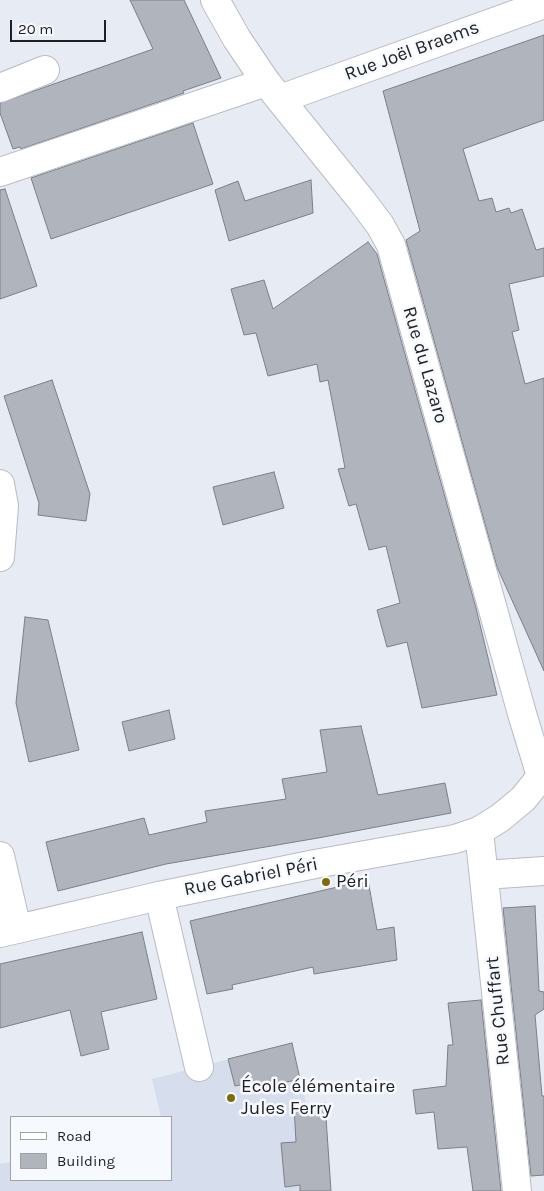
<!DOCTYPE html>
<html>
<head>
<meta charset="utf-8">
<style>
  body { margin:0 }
  #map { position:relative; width:544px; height:1191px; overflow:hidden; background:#e7ebf4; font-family:Karla,sans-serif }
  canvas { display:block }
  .legend { position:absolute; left:10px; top:1116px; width:162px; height:65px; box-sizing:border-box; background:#f6f9fe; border:1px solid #a0a2a6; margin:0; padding:6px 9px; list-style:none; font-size:15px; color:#1e1f22 }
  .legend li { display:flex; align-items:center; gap:10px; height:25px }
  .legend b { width:25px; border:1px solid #a0a2a6 }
  .scale { position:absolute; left:10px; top:20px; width:96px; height:22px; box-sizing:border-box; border:2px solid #1e1f22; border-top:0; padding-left:6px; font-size:15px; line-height:18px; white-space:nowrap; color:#1e1f22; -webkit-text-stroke:4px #f6f9fe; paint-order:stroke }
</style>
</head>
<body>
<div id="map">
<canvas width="544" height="1191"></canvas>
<ul class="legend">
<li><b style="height:6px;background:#fff"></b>Road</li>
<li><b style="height:14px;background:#b0b4bc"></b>Building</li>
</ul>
<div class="scale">20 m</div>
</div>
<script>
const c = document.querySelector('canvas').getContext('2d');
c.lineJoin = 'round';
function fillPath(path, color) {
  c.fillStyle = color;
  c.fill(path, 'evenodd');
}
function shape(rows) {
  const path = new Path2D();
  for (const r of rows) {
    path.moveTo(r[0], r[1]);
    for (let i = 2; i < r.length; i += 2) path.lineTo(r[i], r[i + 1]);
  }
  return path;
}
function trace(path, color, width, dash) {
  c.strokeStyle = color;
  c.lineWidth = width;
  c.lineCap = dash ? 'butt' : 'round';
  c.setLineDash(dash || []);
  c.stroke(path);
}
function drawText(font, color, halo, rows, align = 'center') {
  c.font = font + ' Karla,sans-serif';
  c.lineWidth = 5;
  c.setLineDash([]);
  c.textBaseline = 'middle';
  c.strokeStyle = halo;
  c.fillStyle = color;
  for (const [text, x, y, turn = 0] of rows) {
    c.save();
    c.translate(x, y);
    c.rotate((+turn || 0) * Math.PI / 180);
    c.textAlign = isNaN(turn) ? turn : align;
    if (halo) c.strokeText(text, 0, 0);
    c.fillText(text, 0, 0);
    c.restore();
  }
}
fillPath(shape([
  [292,1043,311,1124,316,1191,0,1191,0,1164,11,1162,11,1180,171,1180,171,1117,161,1117,152,1079]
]), '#d6deed');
const building = shape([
  [130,0,184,0,221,78,183,91,184,93,21,149,20,147,13,149,0,113,0,103,153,49,130,0],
  [544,35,544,120,463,149,479,201,492,198,496,212,509,208,511,213,522,209,536,250,544,248,544,276,509,284,519,330,512,332,525,384,544,378,544,671,497,567,406,240,420,231,383,91,544,35],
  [193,123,213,184,51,239,31,178,193,123],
  [311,180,313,213,229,241,215,190,238,181,245,201,311,180],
  [5,189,37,286,0,299,0,190,5,189],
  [368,242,377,254,476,608,497,695,422,708,407,642,387,647,377,610,400,603,386,546,369,550,356,504,349,506,338,469,345,468,328,380,320,382,317,364,268,376,256,333,244,335,231,289,264,280,273,309,368,242],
  [52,380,90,494,86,521,38,515,39,503,4,396,52,380],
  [274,472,284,508,223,525,213,487,274,472],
  [25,617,48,620,79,750,29,762,16,703,25,617],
  [169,710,175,739,129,751,122,722,169,710],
  [361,726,378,795,445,783,451,813,318,838,166,864,58,891,46,842,144,818,149,835,207,822,205,811,286,799,282,779,327,772,320,730,361,726],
  [368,880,377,930,394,927,397,960,314,974,313,967,232,985,233,989,207,994,190,921,368,880],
  [535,906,539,991,544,992,544,1009,535,1015,542,1096,544,1096,544,1175,531,1176,503,908,535,906],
  [142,932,157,999,101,1012,109,1049,81,1056,70,1010,0,1028,0,964,142,932],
  [481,1000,501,1191,473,1191,467,1147,438,1149,434,1112,416,1114,413,1090,446,1086,448,1045,453,1045,448,1003,481,1000],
  [292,1043,300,1079,251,1090,249,1083,235,1086,228,1059,292,1043],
  [325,1103,331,1191,300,1191,300,1185,285,1187,281,1143,296,1142,294,1106,325,1103]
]);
fillPath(building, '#b0b4bc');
trace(building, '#7b7f87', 1);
const minor = shape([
  [215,0,237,39,266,82,362,201,380,225,391,245,523,717,541,776],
  [0,88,45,70],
  [280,99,544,4],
  [0,172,266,82],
  [0,484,4,506,0,557],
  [479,831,517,1191],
  [0,856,17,929],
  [484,875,544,871],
  [159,896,199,1067]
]);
const major = shape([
  [0,933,159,896,315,864,455,839,479,831,500,818,523,799,544,773]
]);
trace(minor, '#b8bcc4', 30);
trace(major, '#b8bcc4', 30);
trace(minor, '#fff', 28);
trace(major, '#fff', 28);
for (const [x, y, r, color] of [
  [326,882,5,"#806c07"],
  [231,1098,5,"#806c07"]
]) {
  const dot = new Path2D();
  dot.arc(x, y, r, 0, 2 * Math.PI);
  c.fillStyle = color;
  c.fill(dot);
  trace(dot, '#f6f9fe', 2);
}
drawText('19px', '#1e1f22', '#f6f9fe', [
  ["Rue Joël Braems",412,51,-20],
  ["Rue du Lazaro",425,365,74],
  ["Rue Gabriel Péri",251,877,-11],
  ["Rue Chuffart",498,1011,-96]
]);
drawText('19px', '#1e1f22', '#f6f9fe', [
  ["Péri",336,882],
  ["École élémentaire",241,1087],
  ["Jules Ferry",241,1109]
], 'left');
</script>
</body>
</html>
